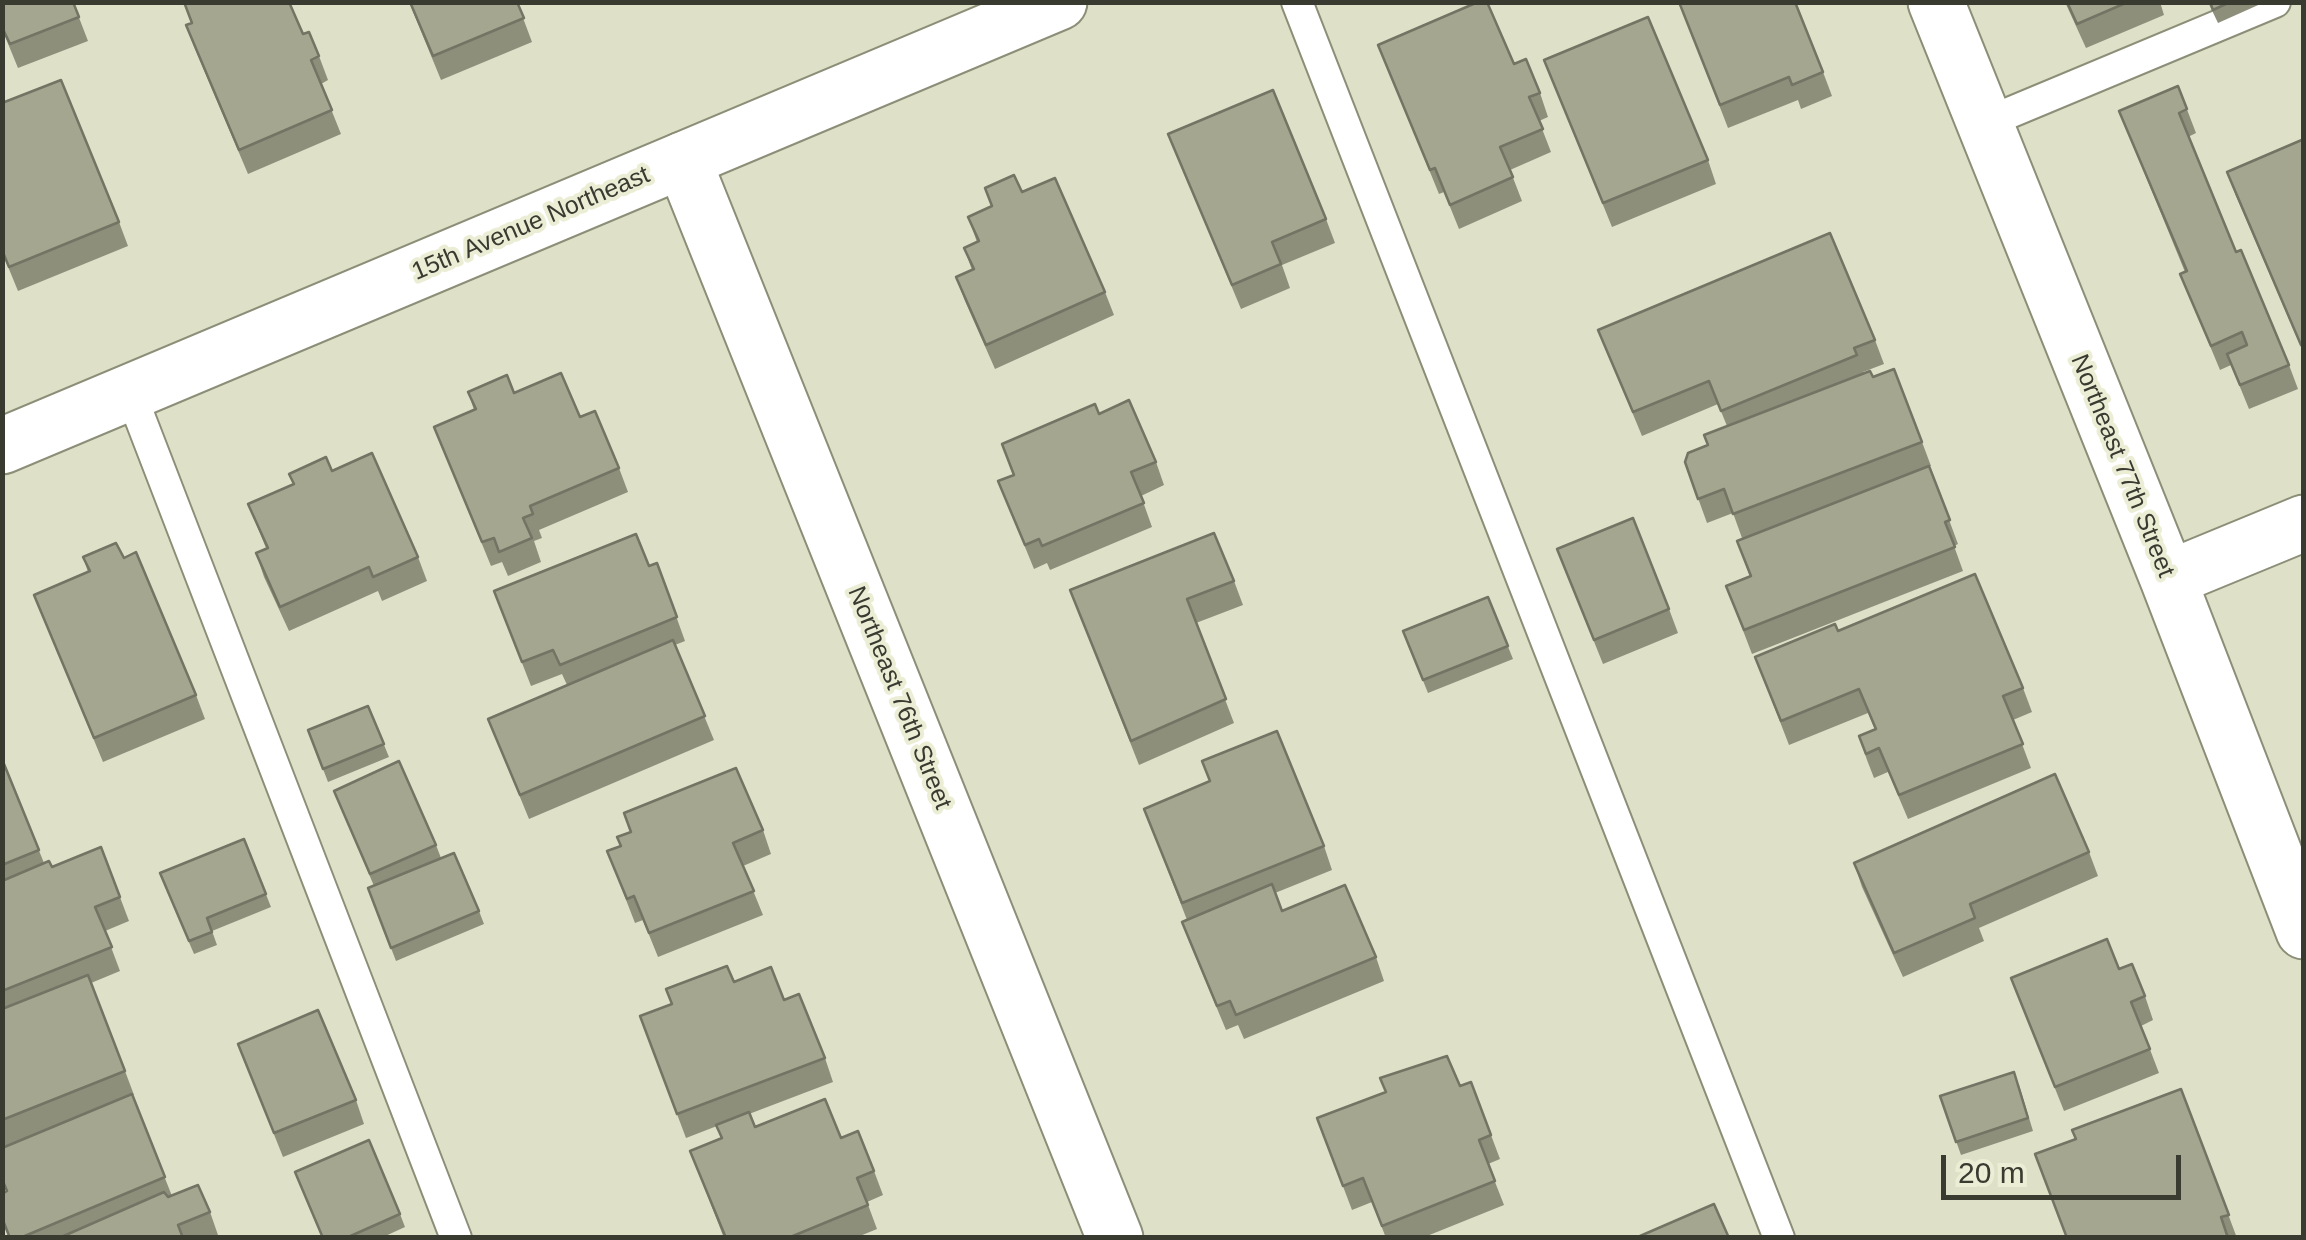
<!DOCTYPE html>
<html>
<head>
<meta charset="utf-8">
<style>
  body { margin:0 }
  #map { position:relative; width:2306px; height:1240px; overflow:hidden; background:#dee1c8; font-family:Helvetica,sans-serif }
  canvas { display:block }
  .frame { position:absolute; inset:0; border:5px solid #393a30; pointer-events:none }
  .scale { position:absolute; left:1941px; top:1155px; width:240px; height:45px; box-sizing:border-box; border:5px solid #393a30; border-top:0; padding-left:12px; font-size:30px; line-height:35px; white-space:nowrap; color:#393a30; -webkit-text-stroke:8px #ebeed5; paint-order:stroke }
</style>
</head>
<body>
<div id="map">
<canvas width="2306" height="1240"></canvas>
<div class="frame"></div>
<div class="scale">20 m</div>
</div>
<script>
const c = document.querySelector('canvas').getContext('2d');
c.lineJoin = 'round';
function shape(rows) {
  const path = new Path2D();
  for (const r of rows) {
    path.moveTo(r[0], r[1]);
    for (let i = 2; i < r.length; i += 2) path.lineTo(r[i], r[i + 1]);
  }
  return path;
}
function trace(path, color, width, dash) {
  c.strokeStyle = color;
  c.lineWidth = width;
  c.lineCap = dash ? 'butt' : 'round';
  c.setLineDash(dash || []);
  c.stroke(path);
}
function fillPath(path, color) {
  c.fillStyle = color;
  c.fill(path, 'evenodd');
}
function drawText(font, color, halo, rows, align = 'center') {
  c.font = font + ' Helvetica,sans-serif';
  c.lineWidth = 8;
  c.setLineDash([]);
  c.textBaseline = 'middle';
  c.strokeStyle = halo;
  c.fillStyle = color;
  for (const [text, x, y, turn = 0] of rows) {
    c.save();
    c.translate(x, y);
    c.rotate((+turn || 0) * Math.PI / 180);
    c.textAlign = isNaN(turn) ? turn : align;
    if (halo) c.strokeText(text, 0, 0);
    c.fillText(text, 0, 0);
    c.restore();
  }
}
const lane = shape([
  [1297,2,1779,1238],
  [1985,123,2275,2],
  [130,392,456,1238]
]);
const street = shape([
  [1936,2,2168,579,2304,931],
  [683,160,1115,1238],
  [2168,579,2304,523]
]);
const secondary = shape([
  [2,446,1059,2]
]);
trace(lane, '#8c8e77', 34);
trace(street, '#8c8e77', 59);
trace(secondary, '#8c8e77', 59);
trace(lane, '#fff', 30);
trace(street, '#fff', 55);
trace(secondary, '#fff', 55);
fillPath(shape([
  [2,2,73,2,88,41,18,68,2,29],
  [184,2,303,34,319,56,328,80,321,84,341,134,248,174,195,49,186,25,191,23],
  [409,2,517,2,532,42,441,80],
  [1679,2,1823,72,1832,96,1801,109,1798,100,1728,128],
  [2065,2,2160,2,2164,15,2086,48],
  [2208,2,2265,2,2218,23],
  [1378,45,1514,64,1540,93,1548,117,1539,121,1551,152,1510,170,1522,201,1459,229,1444,192,1439,194],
  [1544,60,1708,160,1716,184,1612,227],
  [2178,86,2196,133,2188,137,2236,252,2289,365,2298,389,2249,409,2231,365,2220,370,2180,274,2185,272,2119,111],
  [1168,134,1326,219,1335,243,1282,265,1290,288,1241,309],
  [2304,139,2304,354,2236,196,2227,172],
  [1022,192,1105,292,1114,315,995,369,965,301,956,277,972,270,964,248,977,242,968,217],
  [119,222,128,246,18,291,2,252],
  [1598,330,1875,340,1884,364,1863,372,1864,373,1873,377,1922,442,1931,466,1929,466,1958,544,1954,546,1963,571,1752,654,1726,586,1750,577,1737,541,1742,538,1733,513,1707,523,1685,462,1708,445,1727,426,1718,404,1642,436],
  [468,392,514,393,580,417,619,468,628,492,539,530,542,538,534,541,541,562,508,576,502,562,491,566,434,427,474,410],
  [1099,414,1156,462,1164,485,1141,496,1152,527,1050,570,1047,563,1034,569,998,481,1013,475,1002,444],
  [332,471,418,557,427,581,382,601,378,591,289,631,264,577,256,553,266,548,248,504],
  [1557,549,1669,609,1678,633,1603,664],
  [83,557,196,695,205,719,103,762,34,595,88,572],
  [657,563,685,641,675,645,714,740,529,819,488,719,567,685,562,674,531,686,494,591,649,566],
  [1234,581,1243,605,1196,623,1234,723,1139,765,1070,590],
  [1488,597,1513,659,1428,693,1403,631],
  [1838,631,2023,688,2032,712,2013,720,2031,768,1908,819,1888,772,1874,778,1867,760,1859,736,1875,730,1868,713,1789,745,1755,657],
  [368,706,389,757,328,782,308,730],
  [2,759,44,863,52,867,101,847,129,921,105,931,120,971,91,983,125,1071,134,1095,132,1095,172,1196,210,1212,218,1235,214,1238,9,1238,2,1221,2,1194,7,1192,2,1182],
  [334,791,436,845,441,858,479,911,484,924,396,961,368,888,374,886],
  [1144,809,1324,846,1332,870,1275,893,1282,911,1376,957,1384,981,1244,1039,1238,1025,1226,1030,1191,946,1182,922,1187,920],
  [763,830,771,854,743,866,763,915,658,957,643,920,635,923,607,851],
  [244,839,271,907,212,931,217,945,194,954,165,886],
  [2089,852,2098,876,1979,928,1984,941,1903,977,1862,887,1854,863],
  [2119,969,2145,996,2153,1020,2141,1026,2159,1073,2064,1111,2011,978],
  [734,982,784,1000,825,1058,833,1082,749,1114,755,1127,841,1138,874,1171,883,1195,867,1202,877,1229,855,1238,724,1238,690,1151,721,1139,717,1126,686,1138,640,1016],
  [238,1044,356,1100,364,1124,283,1157],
  [1471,1082,1500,1159,1488,1164,1504,1205,1422,1238,1386,1238,1372,1202,1352,1210,1317,1118,1385,1092,1460,1086],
  [2019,1085,2033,1131,1961,1155,1940,1096],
  [2181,1089,2237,1238,2066,1238,2076,1139],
  [400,1214,405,1227,381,1238,322,1238]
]), '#8d8f7b');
const building = shape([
  [2,2,73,2,79,17,10,44,2,27,2,2],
  [184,2,289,2,303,34,309,32,319,56,311,60,332,110,239,150,186,25,192,23,184,2],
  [410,2,517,2,524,18,433,56,410,2],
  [1478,2,1487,2,1514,64,1526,59,1540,93,1529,97,1543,129,1500,147,1513,177,1450,205,1435,168,1430,170,1378,45,1478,2],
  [1679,2,1795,2,1823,72,1792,85,1789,77,1720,105,1679,2],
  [2067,2,2128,2,2077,24,2067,2],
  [2210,2,2230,2,2213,10,2210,2],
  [1648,17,1708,160,1603,203,1544,60,1648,17],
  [61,80,119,222,9,267,2,250,2,103,61,80],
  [2178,86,2187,109,2179,113,2236,252,2241,250,2289,365,2240,385,2227,354,2247,345,2242,332,2211,346,2180,274,2187,271,2119,111,2178,86],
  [1273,90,1326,219,1272,242,1281,264,1232,285,1168,134,1273,90],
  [2304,139,2304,344,2301,345,2227,172,2304,139],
  [1014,175,1022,192,1055,178,1105,292,986,345,956,277,974,269,964,248,979,241,968,217,992,206,985,188,1014,175],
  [1830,233,1875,340,1854,348,1857,355,1721,411,1709,381,1633,412,1598,330,1830,233],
  [1894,369,1922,442,1733,514,1724,489,1698,499,1685,462,1688,453,1708,445,1704,435,1870,371,1873,377,1894,369],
  [561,373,580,417,595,411,619,468,530,506,533,514,523,518,532,538,499,552,494,538,482,542,434,427,476,409,468,392,507,375,514,393,561,373],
  [1129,400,1156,462,1131,472,1144,503,1042,546,1039,539,1025,545,998,481,1014,475,1002,444,1095,404,1099,414,1129,400],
  [372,453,418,557,373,577,369,567,280,607,256,553,268,548,248,504,294,484,289,474,326,457,332,471,372,453],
  [1929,466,1950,520,1945,522,1955,547,1744,630,1726,586,1751,576,1737,541,1929,466],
  [1633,518,1669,609,1594,640,1557,549,1633,518],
  [1214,533,1234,581,1187,599,1226,699,1131,741,1070,590,1214,533],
  [636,534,649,566,657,563,677,617,560,665,553,650,522,662,494,591,636,534],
  [116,543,124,558,136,552,196,695,94,738,34,595,90,571,83,557,116,543],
  [1975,574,2023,688,2003,696,2023,744,1899,795,1879,748,1866,754,1859,736,1876,729,1859,689,1781,721,1755,657,1835,624,1838,631,1975,574],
  [1488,597,1508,646,1423,680,1403,631,1488,597],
  [673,640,705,716,520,795,488,719,673,640],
  [368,706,384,744,323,769,308,730,368,706],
  [1277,731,1324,846,1182,903,1144,809,1210,781,1202,761,1277,731],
  [2,759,39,850,2,865,2,759],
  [399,761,436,845,370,874,334,791,399,761],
  [736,768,763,830,733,843,754,891,649,933,634,896,627,899,607,851,621,846,617,837,631,832,624,813,736,768],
  [2055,774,2089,852,1970,904,1975,918,1894,953,1854,863,2055,774],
  [244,839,266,894,207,918,212,932,189,941,160,873,244,839],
  [101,847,120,897,95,907,112,947,2,991,2,881,49,861,52,867,101,847],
  [454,853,479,911,391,948,368,888,454,853],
  [1272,884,1282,911,1345,885,1376,957,1236,1015,1230,1001,1217,1006,1182,922,1272,884],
  [2107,939,2119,969,2132,964,2145,996,2131,1002,2150,1049,2055,1087,2011,978,2107,939],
  [727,966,734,982,771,967,784,1000,799,994,825,1058,677,1114,640,1016,672,1004,666,989,727,966],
  [88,975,125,1071,2,1120,2,1009,88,975],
  [318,1010,356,1100,274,1133,238,1044,318,1010],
  [1447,1056,1460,1086,1471,1082,1491,1135,1479,1140,1495,1181,1382,1226,1363,1178,1343,1186,1317,1118,1386,1092,1380,1078,1447,1056],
  [2014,1072,2028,1118,1956,1142,1940,1096,2014,1072],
  [2181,1089,2229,1215,2221,1217,2228,1238,2067,1238,2035,1154,2076,1139,2072,1130,2181,1089],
  [132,1094,165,1177,20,1238,10,1238,2,1218,2,1194,7,1191,2,1179,2,1148,132,1094],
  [825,1099,841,1138,858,1131,874,1171,857,1178,868,1205,788,1238,726,1238,690,1151,722,1138,716,1125,749,1112,755,1127,825,1099],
  [369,1140,400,1214,346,1238,323,1238,295,1172,369,1140],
  [198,1185,210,1212,178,1225,183,1238,59,1238,164,1192,168,1197,198,1185],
  [1714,1204,1729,1238,1640,1238,1640,1236,1714,1204]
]);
fillPath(building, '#a4a68f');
trace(building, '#737464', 2.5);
drawText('25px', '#393a30', '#ebeed5', [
  ["15th Avenue Northeast",531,224,-23],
  ["Northeast 77th Street",2122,466,68],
  ["Northeast 76th Street",899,698,68]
]);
</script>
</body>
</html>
